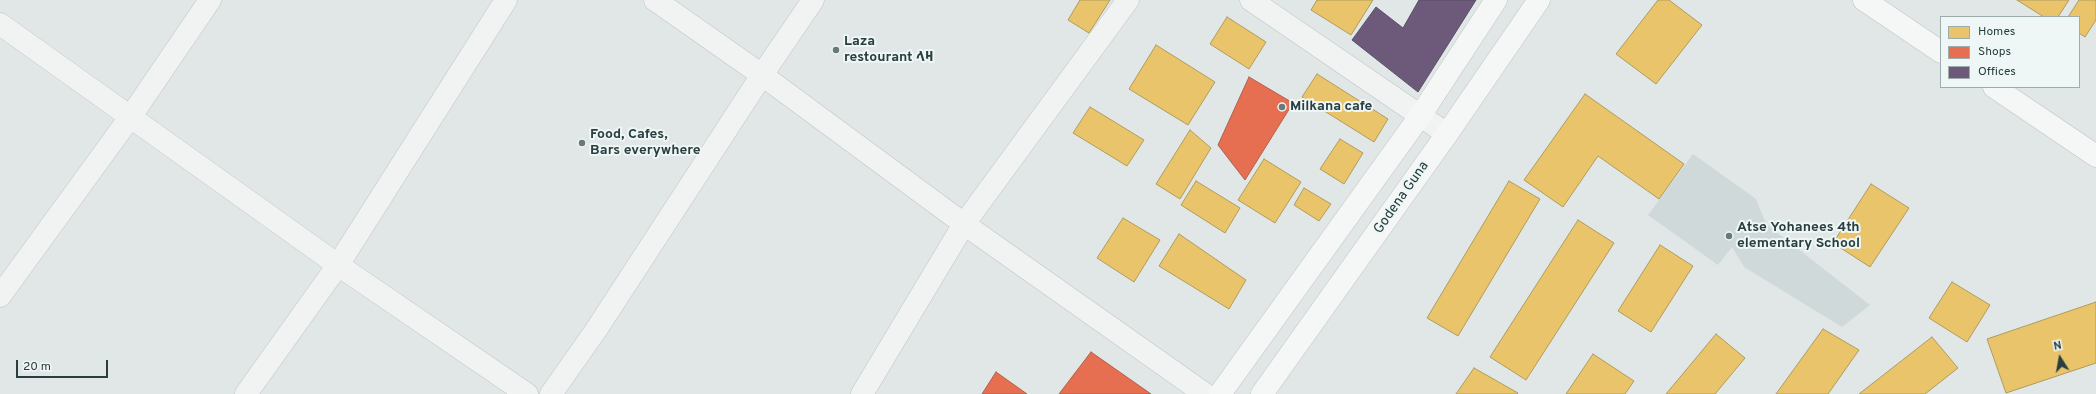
<!DOCTYPE html>
<html>
<head>
<meta charset="utf-8">
<style>
  body { margin:0 }
  #map { position:relative; width:2096px; height:394px; overflow:hidden; background:#e1e6e6; font-family:Overpass,sans-serif }
  canvas { display:block }
  .legend { position:absolute; left:1940px; top:16px; width:140px; height:72px; box-sizing:border-box; background:#eff6f6; border:1px solid #9facad; margin:0; padding:5px 7px; list-style:none; font-size:12px; color:#283e3f }
  .legend li { display:flex; align-items:center; gap:8px; height:20px }
  .legend b { width:20px; border:1px solid #9facad }
  .north { position:absolute; left:2040px; top:338px; width:40px; height:40px; -webkit-text-stroke:3px #eff6f6; paint-order:stroke; rotate:349deg; font-size:11px; font-weight:700; line-height:16px; text-align:center; color:#283e3f }
  .north::after { content:''; display:block; margin:auto; width:14px; height:18px; background:#283e3f; clip-path:polygon(50% 0,100% 100%,50% 72%,0 100%) }
  .scale { position:absolute; left:16px; top:360px; width:92px; height:18px; box-sizing:border-box; border:2px solid #283e3f; border-top:0; padding-left:5px; font-size:12px; line-height:14px; white-space:nowrap; color:#283e3f; -webkit-text-stroke:3px #eff6f6; paint-order:stroke }
</style>
</head>
<body>
<div id="map">
<canvas width="2096" height="394"></canvas>
<ul class="legend">
<li><b style="height:11px;background:#e9c46a"></b>Homes</li>
<li><b style="height:11px;background:#e76f51"></b>Shops</li>
<li><b style="height:11px;background:#6d597a"></b>Offices</li>
</ul>
<div class="north">N</div>
<div class="scale">20 m</div>
</div>
<script>
const c = document.querySelector('canvas').getContext('2d');
c.lineJoin = 'round';
function fillPath(path, color) {
  c.fillStyle = color;
  c.fill(path, 'evenodd');
}
function shape(rows) {
  const path = new Path2D();
  for (const r of rows) {
    path.moveTo(r[0], r[1]);
    for (let i = 2; i < r.length; i += 2) path.lineTo(r[i], r[i + 1]);
  }
  return path;
}
function trace(path, color, width, dash) {
  c.strokeStyle = color;
  c.lineWidth = width;
  c.lineCap = dash ? 'butt' : 'round';
  c.setLineDash(dash || []);
  c.stroke(path);
}
function drawText(font, color, halo, rows, align = 'center') {
  c.font = font + ' Overpass,"Noto Sans Ethiopic",sans-serif';
  c.lineWidth = 4;
  c.setLineDash([]);
  c.textBaseline = 'middle';
  c.strokeStyle = halo;
  c.fillStyle = color;
  for (const [text, x, y, turn = 0] of rows) {
    c.save();
    c.translate(x, y);
    c.rotate((+turn || 0) * Math.PI / 180);
    c.textAlign = isNaN(turn) ? turn : align;
    if (halo) c.strokeText(text, 0, 0);
    c.fillText(text, 0, 0);
    c.restore();
  }
}
fillPath(shape([
  [1693,154,1756,199,1766,224,1870,305,1842,327,1744,267,1732,247,1718,265,1648,215]
]), '#cfd9d9');
const homes = shape([
  [1080,0,1110,0,1089,33,1068,20,1080,0],
  [1317,0,1373,0,1351,35,1311,10,1317,0],
  [1658,0,1669,0,1702,25,1656,84,1616,54,1658,0],
  [2017,0,2069,0,2058,17,2044,17,2017,0],
  [2079,0,2096,0,2096,20,2085,37,2079,33,2079,17,2068,17,2079,0],
  [1227,17,1266,42,1249,69,1210,44,1227,17],
  [1156,45,1215,82,1188,125,1129,89,1156,45],
  [1317,74,1388,119,1374,142,1302,97,1317,74],
  [1585,94,1684,164,1659,199,1598,156,1563,207,1524,180,1585,94],
  [1090,107,1144,140,1127,166,1073,133,1090,107],
  [1190,130,1211,148,1180,199,1156,184,1190,130],
  [1340,139,1363,153,1344,184,1320,169,1340,139],
  [1264,159,1301,182,1275,223,1238,200,1264,159],
  [1196,181,1240,208,1225,233,1181,205,1196,181],
  [1509,181,1540,199,1458,336,1427,318,1509,181],
  [1871,184,1909,208,1870,267,1833,243,1871,184],
  [1304,188,1331,204,1319,221,1294,205,1304,188],
  [1123,218,1160,240,1134,282,1097,258,1123,218],
  [1578,220,1614,243,1526,380,1490,357,1578,220],
  [1179,234,1246,280,1229,309,1159,266,1179,234],
  [1660,245,1693,266,1651,332,1618,311,1660,245],
  [1952,282,1990,305,1967,342,1929,318,1952,282],
  [2096,302,2096,363,2006,393,1987,339,2096,302],
  [1823,329,1859,350,1828,394,1776,394,1823,329],
  [1716,334,1745,358,1715,394,1666,394,1716,334],
  [1932,337,1958,368,1925,394,1859,394,1932,337],
  [1593,354,1634,381,1625,394,1566,394,1593,354],
  [1474,368,1518,393,1517,394,1456,394,1474,368]
]);
fillPath(homes, '#e9c46a');
trace(homes, '#af9c5d', 1);
const shops = shape([
  [1249,77,1293,103,1245,180,1218,145,1249,77],
  [1091,352,1151,394,1059,394,1091,352],
  [996,372,1027,394,982,394,996,372]
]);
fillPath(shops, '#e76f51');
trace(shops, '#ae604c', 1);
const offices = shape([
  [1419,0,1476,0,1418,92,1352,40,1376,7,1403,28,1419,0]
]);
fillPath(offices, '#6d597a');
trace(offices, '#585168', 1);
const minor = shape([
  [655,0,762,75,964,224,1205,394],
  [1251,0,1447,134],
  [0,24,338,265,527,394],
  [0,296,131,116,210,0],
  [246,394,338,265,506,0],
  [551,394,596,330,762,75,813,0],
  [862,394,964,224,1128,0]
]);
const secondary = shape([
  [1864,0,1941,52],
  [1994,87,2096,156],
  [1220,394,1420,116,1496,0],
  [1262,394,1447,134,1539,0]
]);
trace(minor, '#bfc4c4', 23);
trace(secondary, '#bfc4c4', 23);
trace(minor, '#f1f3f3', 22);
trace(secondary, '#f5f6f6', 22);
for (const [x, y, r, color] of [
  [836,50,4,"#697979"],
  [1282,107,4,"#697979"],
  [582,143,4,"#697979"],
  [1729,236,4,"#697979"]
]) {
  const dot = new Path2D();
  dot.arc(x, y, r, 0, 2 * Math.PI);
  c.fillStyle = color;
  c.fill(dot);
  trace(dot, '#eff6f6', 1.5);
}
drawText('bold 14px', '#283e3f', '#eff6f6', [
  ["Laza",844,42],
  ["restourant ላዛ",844,58],
  ["Milkana cafe",1290,107],
  ["Food, Cafes,",590,135],
  ["Bars everywhere",590,151],
  ["Atse Yohanees 4th",1737,228],
  ["elementary School",1737,244]
], 'left');
drawText('14px', '#283e3f', '#eff6f6', [
  ["Godena Guna",1402,198,-55]
]);
</script>
</body>
</html>
